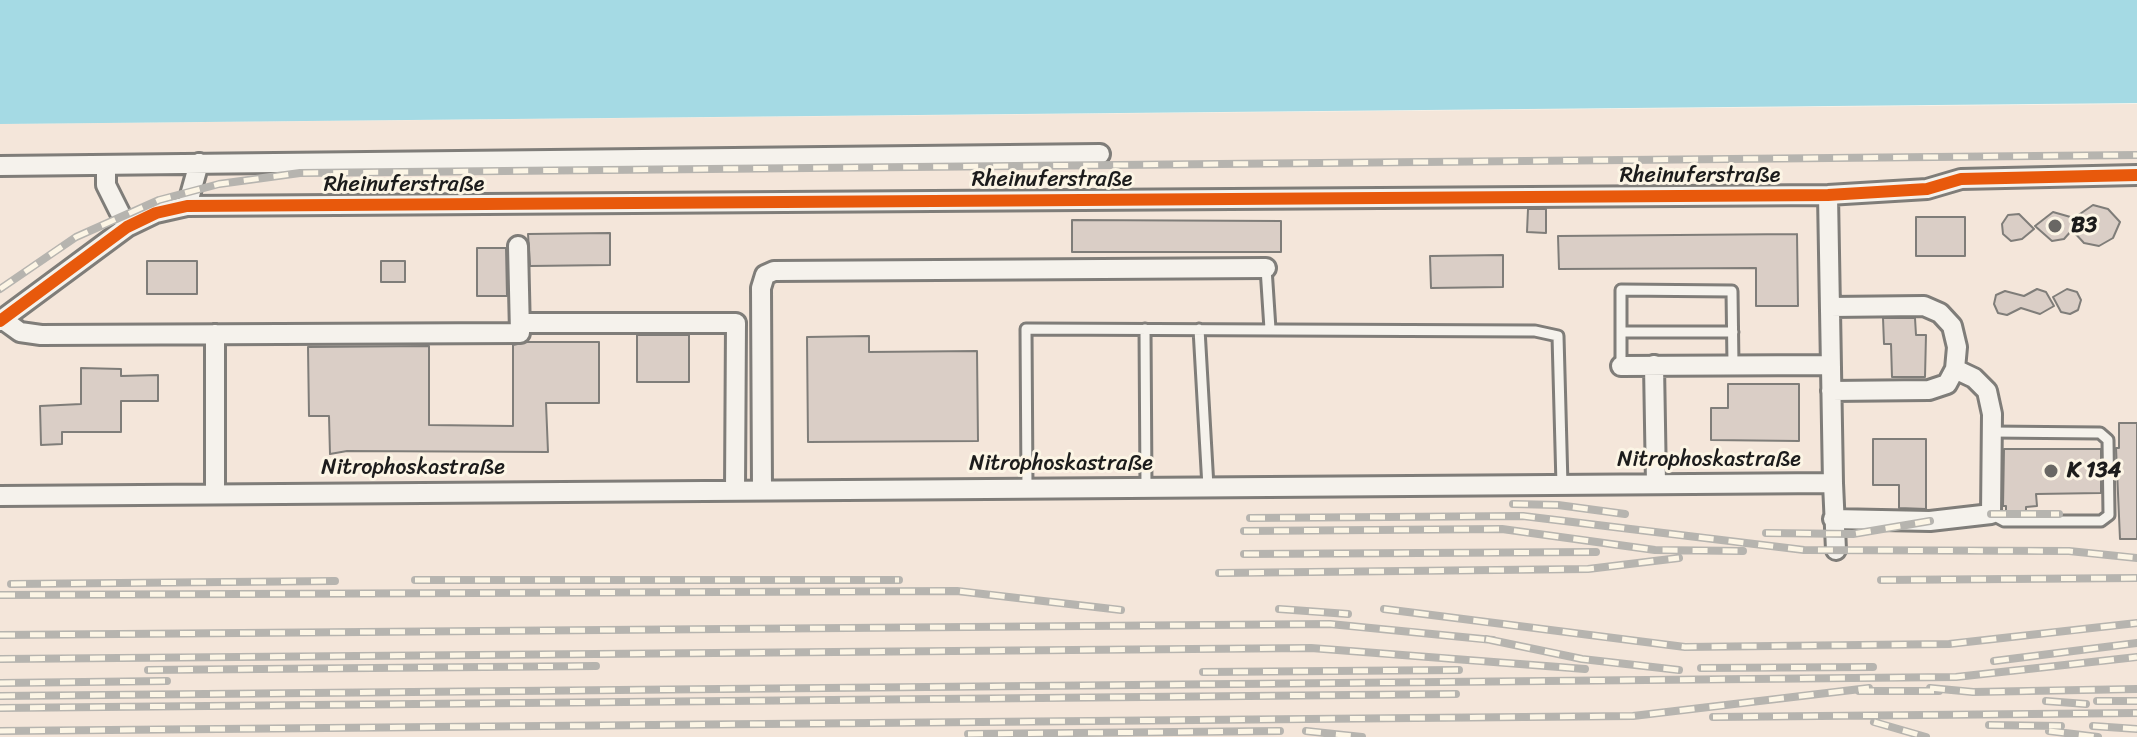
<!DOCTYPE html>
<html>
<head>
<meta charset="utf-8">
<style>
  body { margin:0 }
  canvas { display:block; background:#f7f3ea }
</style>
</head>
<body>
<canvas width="2137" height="737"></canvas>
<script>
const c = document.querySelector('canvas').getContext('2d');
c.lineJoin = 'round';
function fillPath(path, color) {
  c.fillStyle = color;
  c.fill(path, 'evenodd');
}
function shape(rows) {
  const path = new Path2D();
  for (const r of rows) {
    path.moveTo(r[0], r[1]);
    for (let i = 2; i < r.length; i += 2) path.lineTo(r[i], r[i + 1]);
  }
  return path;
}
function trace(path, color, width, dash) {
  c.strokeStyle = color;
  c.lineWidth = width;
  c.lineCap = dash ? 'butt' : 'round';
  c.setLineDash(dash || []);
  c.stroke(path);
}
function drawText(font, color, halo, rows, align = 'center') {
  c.font = font + ' Sriracha,sans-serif';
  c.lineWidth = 6;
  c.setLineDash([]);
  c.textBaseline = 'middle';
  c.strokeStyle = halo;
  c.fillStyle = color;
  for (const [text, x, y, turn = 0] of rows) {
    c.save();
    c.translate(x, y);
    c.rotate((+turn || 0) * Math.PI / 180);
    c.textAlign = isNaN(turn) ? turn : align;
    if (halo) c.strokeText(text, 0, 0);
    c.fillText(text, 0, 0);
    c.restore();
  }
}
fillPath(shape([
  [2137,104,2137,737,0,737,0,124]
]), '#f4e6da');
fillPath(shape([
  [0,0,2137,0,2137,103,0,124]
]), '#a5dae4');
const building = shape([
  [2093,205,2108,209,2120,222,2113,238,2099,246,2084,243,2072,230,2064,239,2052,241,2035,226,2053,212,2074,218,2093,205],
  [1528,209,1546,209,1546,233,1527,232,1528,209],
  [2019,214,2034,229,2022,239,2011,241,2003,234,2002,224,2008,215,2019,214],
  [1916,217,1965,217,1965,256,1916,256,1916,217],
  [1072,220,1281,221,1281,252,1072,252,1072,220],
  [610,233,610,265,530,266,528,234,610,233],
  [1797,234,1798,306,1756,306,1756,268,1559,269,1558,236,1797,234],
  [477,248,506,248,507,296,477,296,477,248],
  [1503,255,1503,287,1431,288,1430,256,1503,255],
  [147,261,197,261,197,294,147,294,147,261],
  [381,261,405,261,405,282,381,282,381,261],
  [2037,289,2046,292,2054,306,2040,314,2021,308,2007,315,1998,313,1994,304,1996,295,2005,291,2024,296,2037,289],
  [2067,289,2077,292,2081,300,2078,310,2070,314,2061,312,2053,297,2067,289],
  [1883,318,1915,318,1916,335,1926,335,1925,377,1892,377,1891,344,1884,344,1883,318],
  [637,335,689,335,689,382,637,382,637,335],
  [869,336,869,352,977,351,978,441,808,442,807,337,869,336],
  [527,342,599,342,599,403,546,403,548,452,347,451,330,454,329,416,309,416,308,347,429,346,429,425,513,426,513,345,527,342],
  [81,368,121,369,121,376,158,375,158,401,121,401,121,432,62,432,62,444,41,445,40,406,81,404,81,368],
  [1728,384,1799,384,1799,441,1711,440,1711,408,1728,408,1728,384],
  [2119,423,2137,423,2137,539,2120,539,2116,448,2119,448,2119,423],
  [1873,439,1926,439,1926,509,1899,508,1899,485,1873,485,1873,439],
  [2004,449,2101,449,2101,493,2036,494,2037,506,2026,507,2026,514,2006,514,2006,506,2003,506,2004,449]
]);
fillPath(building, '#dacec6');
trace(building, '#7f7d79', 2);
const service = shape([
  [1266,268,1270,329],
  [1145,329,1146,487],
  [1199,329,1208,487],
  [1621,332,1733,332],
  [1621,366,1621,290,1732,291,1733,365],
  [1027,488,1026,329,1535,331,1558,336,1562,485],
  [1991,514,2004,521,2101,521,2109,515,2108,440,2100,433,1991,432]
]);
const minor = shape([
  [106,165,106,185,127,227],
  [0,166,1100,154],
  [187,206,199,163],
  [1830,307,1924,306,1940,313,1952,326,1957,347,1955,369,1947,384,1929,390,1831,391],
  [2,319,20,332,41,335,520,333,518,246],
  [0,321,127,227,156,213,187,206,1828,195,1927,189,1961,179,2137,175],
  [520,323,736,323,735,490],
  [215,334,215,494],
  [1654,365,1656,484],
  [1621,366,1830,365],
  [1833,483,1836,550],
  [762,490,761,288,765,275,774,271,1266,268],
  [0,496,1833,483,1828,195],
  [1833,519,1930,521,1991,514,1992,414,1987,391,1974,378,1955,369]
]);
trace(service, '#7f7d79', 15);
trace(minor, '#7f7d79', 24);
trace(service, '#f5f2ec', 9);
trace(minor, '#f5f2ec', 18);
const rail = shape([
  [0,289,76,237,159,200,219,184,300,173,2137,155],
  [1513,504,1558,505,1625,514],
  [1991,514,2059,514],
  [1250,518,1523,516,1804,550,2069,551,2137,558],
  [1244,531,1502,529,1655,550,1743,551],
  [1766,533,1853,534,1930,521],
  [1244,554,1596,552],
  [1219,573,1588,569,1679,558],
  [415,580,899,580],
  [1881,580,2137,578],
  [11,584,335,581],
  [0,595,957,591,1121,610],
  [1279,609,1348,614],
  [1384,609,1685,647,1949,644,2137,623],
  [0,635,1330,624,1493,640],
  [1486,639,1582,659,1679,670],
  [0,659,1311,648,1585,669],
  [1994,661,2137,643],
  [1701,668,1873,667],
  [148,670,596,666],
  [1203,672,1459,670],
  [0,683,167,681],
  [1930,688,1973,692,2137,689],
  [1859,691,1939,691],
  [0,696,1956,677,2137,657],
  [2046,701,2086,704],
  [2097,701,2137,701],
  [0,708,1456,694],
  [1713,717,2137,713],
  [1874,722,1926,737],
  [1989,725,2061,726],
  [2093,726,2137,729],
  [0,731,1633,716,1869,688],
  [1306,731,1362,737],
  [2049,731,2098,737],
  [968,734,1280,731]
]);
trace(rail, '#b6b4af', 8);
trace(rail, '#fcf5e5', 5, [15]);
trace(shape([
  [0,321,127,227,156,213,187,206,1828,195,1927,189,1961,179,2137,175]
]), '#e8590c', 12);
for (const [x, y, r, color] of [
  [2055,226,8,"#696764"],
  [2051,471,8,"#696764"]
]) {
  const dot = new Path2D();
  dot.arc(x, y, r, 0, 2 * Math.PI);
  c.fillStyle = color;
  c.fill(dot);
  trace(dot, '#fcf5e5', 3);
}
drawText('22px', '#1c1c1c', '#fcf5e5', [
  ["Rheinuferstraße",1700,176],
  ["Rheinuferstraße",1052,180],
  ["Rheinuferstraße",404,185],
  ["Nitrophoskastraße",1709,460],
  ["Nitrophoskastraße",1061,464],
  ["Nitrophoskastraße",413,468]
]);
drawText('bold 22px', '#1c1c1c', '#fcf5e5', [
  ["B3",2071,226],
  ["K 134",2067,471]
], 'left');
</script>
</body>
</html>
